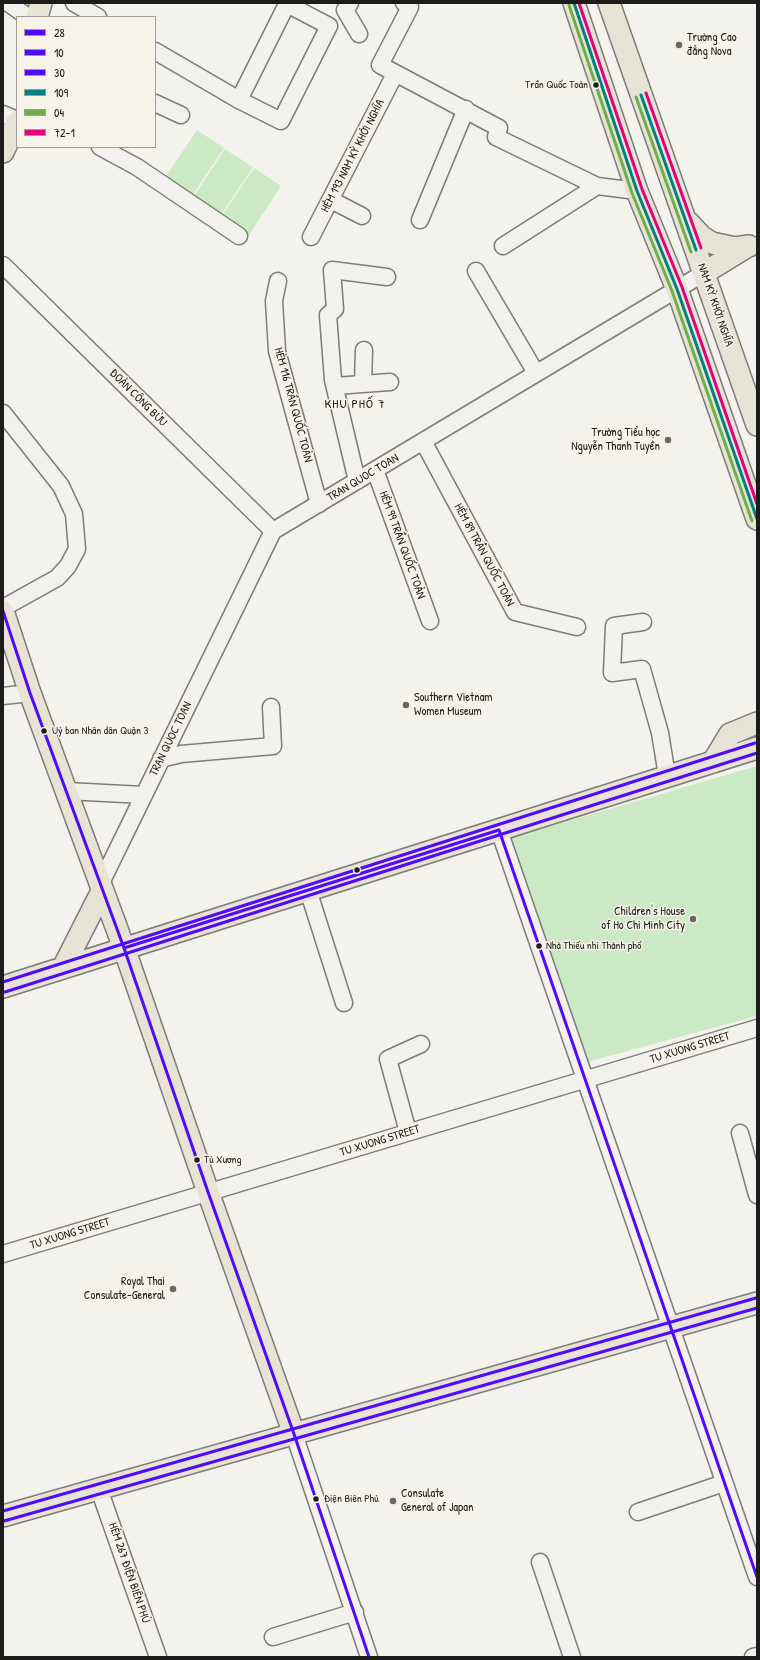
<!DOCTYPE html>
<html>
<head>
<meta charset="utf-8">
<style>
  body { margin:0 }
  #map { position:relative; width:760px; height:1660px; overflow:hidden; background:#f4f2ec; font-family:"Patrick Hand",sans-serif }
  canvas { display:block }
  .frame { position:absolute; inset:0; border:4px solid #1c1c1c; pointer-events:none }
  .legend { position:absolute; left:16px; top:16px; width:140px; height:132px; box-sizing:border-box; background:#f7f3e8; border:1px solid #9f9d96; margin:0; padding:5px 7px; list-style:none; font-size:12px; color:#1c1c1c }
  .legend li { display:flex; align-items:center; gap:8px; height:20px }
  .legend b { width:20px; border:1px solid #9f9d96 }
</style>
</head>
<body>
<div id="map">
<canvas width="760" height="1660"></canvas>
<div class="frame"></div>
<ul class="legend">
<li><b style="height:5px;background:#4f0aff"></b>28</li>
<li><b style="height:5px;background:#4f0aff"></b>10</li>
<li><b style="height:5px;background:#4f0aff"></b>30</li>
<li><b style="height:5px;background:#008080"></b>109</li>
<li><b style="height:5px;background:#6db048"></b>04</li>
<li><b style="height:5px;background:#e5007d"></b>72-1</li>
</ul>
</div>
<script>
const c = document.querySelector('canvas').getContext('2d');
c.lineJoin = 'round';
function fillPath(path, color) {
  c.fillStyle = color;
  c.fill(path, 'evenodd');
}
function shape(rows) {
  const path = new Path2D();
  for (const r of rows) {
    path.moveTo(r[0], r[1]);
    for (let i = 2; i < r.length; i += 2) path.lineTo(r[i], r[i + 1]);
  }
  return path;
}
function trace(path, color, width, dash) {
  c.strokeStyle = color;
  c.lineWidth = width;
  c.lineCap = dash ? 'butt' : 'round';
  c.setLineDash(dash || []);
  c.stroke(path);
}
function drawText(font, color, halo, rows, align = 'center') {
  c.font = font + ' "Patrick Hand",sans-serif';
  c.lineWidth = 3;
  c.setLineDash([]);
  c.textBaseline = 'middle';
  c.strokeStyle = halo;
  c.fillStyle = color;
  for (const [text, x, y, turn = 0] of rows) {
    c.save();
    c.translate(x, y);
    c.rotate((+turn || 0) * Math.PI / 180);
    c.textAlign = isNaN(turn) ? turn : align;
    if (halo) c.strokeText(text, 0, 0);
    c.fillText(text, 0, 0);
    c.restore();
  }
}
fillPath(shape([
  [197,130,224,148,189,200,162,182],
  [225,149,253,167,218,219,191,201],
  [254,168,281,186,247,238,219,220],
  [757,766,757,1016,587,1062,510,838]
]), '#cce9c5');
const minor = shape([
  [8,3,28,17],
  [74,3,98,17],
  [350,3,345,10,359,34],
  [404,3,410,7,380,65,499,128,496,137,597,186,637,191],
  [155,51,239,100,281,121,329,26,287,4,239,100],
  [155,103,181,115],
  [3,114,17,120],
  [100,147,137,167,239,236],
  [331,200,362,216],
  [420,220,466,109],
  [311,237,395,74],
  [503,246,597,186],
  [3,265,273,531],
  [476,271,536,373],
  [278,281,274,301,277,351,319,504],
  [363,384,364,350],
  [335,386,390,382],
  [3,413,61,486,74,514,77,549,68,566,57,578,3,608],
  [423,441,515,612,577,627],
  [375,470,430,621],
  [357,481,333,380,328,315,335,309,332,270,387,277],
  [643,622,614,626,612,673,642,669,660,733,667,776],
  [3,696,30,693],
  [161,759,181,754,273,746,271,707],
  [66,791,144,795],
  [499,830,757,1577],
  [100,885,273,531,704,273],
  [308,890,344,1003],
  [408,1132,388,1059,421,1044],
  [740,1133,757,1195],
  [3,1254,757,1028],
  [294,1434,369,1657],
  [99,1489,158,1657],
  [638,1512,724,1483],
  [540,1562,572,1657],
  [273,1637,355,1612],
  [753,1657,757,1656]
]);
const major = shape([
  [574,3,637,191,677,289,757,519],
  [609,3,757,425],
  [37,17,41,3],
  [3,152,17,122],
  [688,222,702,237,712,243,735,248,749,246],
  [704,273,748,246],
  [3,611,30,693,124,948,208,1192,294,1434],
  [713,762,730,734,757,723],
  [63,968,102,891],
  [3,987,757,748],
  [3,1516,757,1303]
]);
trace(minor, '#7d7c7a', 19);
trace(major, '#7d7c7a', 24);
trace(minor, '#f2f1ed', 16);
trace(major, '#e7e4d5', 21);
trace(shape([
  [3,611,30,693,124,948,208,1192,294,1434,369,1657],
  [124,948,499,830,757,1577]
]), '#4f0aff', 3);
trace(shape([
  [5,992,757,753],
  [4,1521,757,1308]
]), '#4f0aff', 3);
trace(shape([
  [3,982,755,743],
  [3,1511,756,1298]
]), '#4f0aff', 3);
trace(shape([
  [574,3,637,191,677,289,757,519],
  [641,95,696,250]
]), '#008080', 3);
trace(shape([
  [569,5,632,193,672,291,752,521],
  [636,97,691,252]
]), '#6db048', 3);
trace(shape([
  [579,3,642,189,682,287,757,504],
  [646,93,701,248]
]), '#e5007d', 3);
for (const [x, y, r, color] of [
  [679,45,4,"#686765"],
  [596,85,3.5,"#1c1c1c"],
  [668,440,4,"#686765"],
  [406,705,4,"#686765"],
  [44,731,3.5,"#1c1c1c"],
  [357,870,3.5,"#1c1c1c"],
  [693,919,4,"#686765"],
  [539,946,3.5,"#1c1c1c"],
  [197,1160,3.5,"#1c1c1c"],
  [173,1289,4,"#686765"],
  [316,1499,3.5,"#1c1c1c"],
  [393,1501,4,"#686765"]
]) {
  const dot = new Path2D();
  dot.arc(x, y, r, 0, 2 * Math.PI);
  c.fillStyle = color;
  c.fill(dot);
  trace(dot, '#f7f3e8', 1.5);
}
drawText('11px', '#1c1c1c', '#f7f3e8', [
  ["Trần Quốc Toản",588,85,"right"],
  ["Uỷ ban Nhân dân Quận 3",52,731],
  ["Nhà Thiếu nhi Thành phố",546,946],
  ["Tú Xương",204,1160],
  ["Điện Biên Phủ",324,1499]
], 'left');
drawText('12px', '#1c1c1c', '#f7f3e8', [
  ["Trường Cao",687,38],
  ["đẳng Nova",687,52],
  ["Trường Tiểu học",660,433,"right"],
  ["Nguyễn Thanh Tuyền",660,447,"right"],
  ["Southern Vietnam",414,698],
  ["Women Museum",414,712],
  ["Children's House",685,912,"right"],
  ["of Ho Chi Minh City",685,926,"right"],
  ["Royal Thai",165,1282,"right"],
  ["Consulate-General",165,1296,"right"],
  ["Consulate",401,1494],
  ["General of Japan",401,1508]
], 'left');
drawText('12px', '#1c1c1c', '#f7f3e8', [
  ["HẺM 193 NAM KỲ KHỞI NGHĨA",353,156,-63],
  ["NAM KỲ KHỞI NGHĨA",715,305,71],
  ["ĐOÀN CÔNG BỬU",138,398,45],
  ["HẺM 116 TRẦN QUỐC TOẢN",293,405,75],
  ["TRAN QUOC TOAN",363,478,-31],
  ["HẺM 99 TRẦN QUỐC TOẢN",402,545,70],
  ["HẺM 89 TRẦN QUỐC TOẢN",484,555,62],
  ["TRAN QUOC TOAN",171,739,-64],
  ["TU XUONG STREET",690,1048,-17],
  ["TU XUONG STREET",380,1141,-17],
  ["TU XUONG STREET",70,1234,-17],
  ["HẺM 267 ĐIỆN BIÊN PHỦ",129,1573,71]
]);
c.letterSpacing = '1px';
drawText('13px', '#1c1c1c', '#f7f3e8', [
  ["KHU PHỐ 7",355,405]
]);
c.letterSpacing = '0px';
</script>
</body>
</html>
